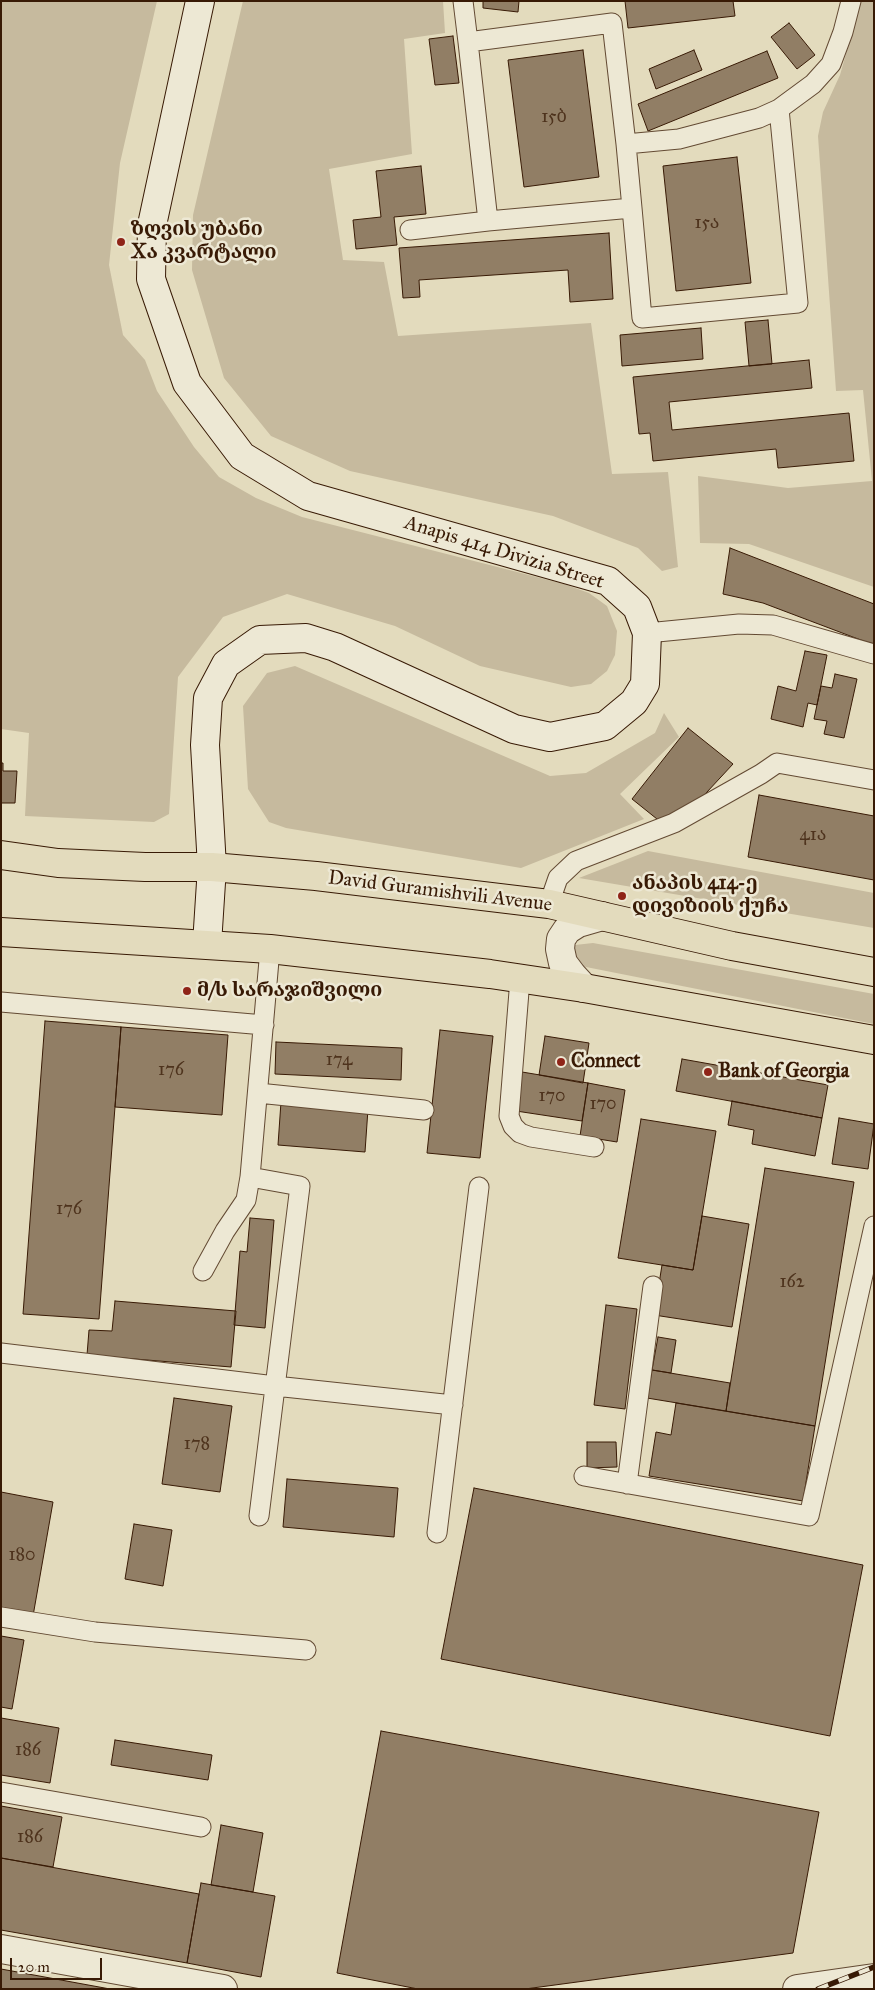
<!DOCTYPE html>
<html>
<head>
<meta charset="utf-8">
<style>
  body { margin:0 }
  #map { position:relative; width:875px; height:1990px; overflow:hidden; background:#e3dbbd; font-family:"IM FELL Great Primer",serif }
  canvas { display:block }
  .frame { position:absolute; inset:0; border:2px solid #381a05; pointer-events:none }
  .scale { position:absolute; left:10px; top:1958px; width:92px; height:22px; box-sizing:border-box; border:2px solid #381a05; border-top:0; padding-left:6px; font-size:15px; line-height:18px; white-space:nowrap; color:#381a05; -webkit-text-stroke:4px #ede8d4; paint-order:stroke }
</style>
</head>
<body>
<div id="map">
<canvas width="875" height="1990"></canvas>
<div class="frame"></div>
<div class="scale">20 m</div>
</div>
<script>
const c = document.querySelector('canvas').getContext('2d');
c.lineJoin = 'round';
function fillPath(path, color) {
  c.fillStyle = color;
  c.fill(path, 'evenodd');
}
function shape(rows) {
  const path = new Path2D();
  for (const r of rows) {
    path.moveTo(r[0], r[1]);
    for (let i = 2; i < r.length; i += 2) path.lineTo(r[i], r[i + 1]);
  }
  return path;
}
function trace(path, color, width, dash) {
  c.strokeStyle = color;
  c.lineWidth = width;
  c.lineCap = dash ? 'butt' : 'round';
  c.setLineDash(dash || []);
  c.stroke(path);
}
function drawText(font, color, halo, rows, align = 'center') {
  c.font = font + ' "IM FELL Great Primer","Noto Serif Georgian",serif';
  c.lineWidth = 5;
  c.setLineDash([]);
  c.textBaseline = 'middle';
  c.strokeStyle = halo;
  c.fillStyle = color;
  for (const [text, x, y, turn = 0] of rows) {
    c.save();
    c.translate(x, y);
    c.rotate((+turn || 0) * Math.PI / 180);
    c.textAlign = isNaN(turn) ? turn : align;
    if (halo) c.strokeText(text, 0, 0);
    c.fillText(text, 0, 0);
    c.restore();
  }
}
fillPath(shape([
  [1,1,157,1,120,163,109,265,123,335,145,360,157,391,194,447,219,477,256,498,302,517,564,584,589,593,607,606,617,631,615,655,607,671,591,684,571,687,480,666,395,626,287,594,223,617,178,677,169,814,154,822,25,816,29,733,1,729],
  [243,1,443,1,445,33,404,39,412,154,329,169,343,260,384,262,398,336,591,323,612,474,668,472,678,567,662,571,638,548,553,516,350,471,271,436,224,378,192,270,193,215],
  [861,1,874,1,874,587,749,544,700,543,698,476,788,488,872,481,863,390,836,391,818,136,823,112,840,75],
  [295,666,550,776,586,773,655,733,664,713,679,737,620,794,644,819,521,868,286,828,269,822,248,789,243,706,267,673],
  [648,851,874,893,874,928,579,878],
  [593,943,874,994,874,1024,586,967,575,962,575,945]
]), '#c6ba9e');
const building = shape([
  [483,1,519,1,518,12,483,8,483,1],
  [625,1,733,1,735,16,628,28,625,1],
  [789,23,815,55,797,69,771,37,789,23],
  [453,36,459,83,435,85,429,39,453,36],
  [583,50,599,177,524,187,508,60,583,50],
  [694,50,702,70,656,89,649,69,694,50],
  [767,51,778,78,648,131,638,104,767,51],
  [737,157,751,283,676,291,663,166,737,157],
  [421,166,426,214,394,217,397,245,356,249,353,220,381,217,376,171,421,166],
  [609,233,613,299,570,302,568,270,419,280,420,297,403,298,399,248,609,233],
  [768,320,772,364,749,366,745,322,768,320],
  [701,328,703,359,622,366,620,335,701,328],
  [809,360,812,388,669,402,672,430,849,413,854,461,778,468,776,449,653,461,650,433,639,434,633,377,809,360],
  [730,548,874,604,874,645,763,603,723,594,730,548],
  [805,651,827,655,817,705,808,703,803,727,771,719,778,686,796,691,805,651],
  [835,674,857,679,844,738,824,734,827,721,814,719,821,686,832,688,835,674],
  [688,728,733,764,694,806,662,823,632,799,688,728],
  [1,763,3,763,3,771,17,771,15,803,1,803,1,763],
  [759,795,874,816,874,880,748,857,759,795],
  [45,1021,121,1027,99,1319,23,1314,45,1021],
  [121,1027,228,1035,222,1115,115,1107,121,1027],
  [440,1030,493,1036,480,1158,427,1153,440,1030],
  [545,1036,589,1043,583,1083,539,1075,545,1036],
  [276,1042,402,1048,401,1080,275,1074,276,1042],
  [682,1059,828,1085,822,1118,676,1091,682,1059],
  [522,1072,588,1083,582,1121,516,1111,522,1072],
  [588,1083,625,1090,617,1142,580,1136,588,1083],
  [732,1101,822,1118,815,1156,752,1144,754,1130,728,1125,732,1101],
  [281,1102,368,1109,365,1152,278,1145,281,1102],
  [839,1118,874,1124,868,1169,832,1164,839,1118],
  [641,1119,716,1131,693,1270,618,1258,641,1119],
  [765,1168,854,1182,815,1426,726,1411,765,1168],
  [702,1216,749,1224,732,1327,654,1315,662,1265,693,1270,702,1216],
  [250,1218,274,1220,265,1328,234,1325,240,1251,247,1252,250,1218],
  [115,1301,236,1311,231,1367,87,1355,89,1330,112,1331,115,1301],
  [606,1305,637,1309,625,1409,594,1405,606,1305],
  [658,1337,676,1340,671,1373,652,1370,658,1337],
  [652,1370,730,1383,726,1411,647,1398,652,1370],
  [174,1398,232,1406,220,1492,162,1484,174,1398],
  [676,1403,815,1426,803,1501,649,1476,656,1432,671,1435,676,1403],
  [587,1442,616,1442,617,1467,587,1468,587,1442],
  [287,1479,398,1488,394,1537,283,1527,287,1479],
  [474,1488,863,1565,830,1736,441,1659,474,1488],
  [1,1492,53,1502,33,1616,1,1611,1,1492],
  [134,1524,172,1530,163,1586,125,1579,134,1524],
  [1,1636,24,1640,12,1709,1,1707,1,1636],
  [1,1718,59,1728,50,1783,1,1775,1,1718],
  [381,1731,819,1812,793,1953,525,1989,418,1989,337,1973,381,1731],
  [115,1740,212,1755,208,1780,111,1765,115,1740],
  [1,1806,62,1817,53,1867,1,1858,1,1806],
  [221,1825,263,1833,253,1892,211,1885,221,1825],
  [1,1858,199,1894,187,1963,1,1930,1,1858],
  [201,1883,275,1896,261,1977,187,1963,201,1883],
  [1,1969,110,1989,1,1989,1,1969]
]);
fillPath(building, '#917e65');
trace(building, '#381a05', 1);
const service = shape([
  [463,1,468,42],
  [626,144,679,139,759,118,779,109,813,84,831,64,843,32,851,1],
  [632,208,488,221,468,42,612,23,626,144,632,208,642,318,798,303,779,109],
  [410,230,488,221],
  [647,633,739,624,773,625,874,654],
  [549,904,558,878,576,861,674,823,761,774,777,763,874,780],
  [520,979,509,1116,513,1126,520,1133,531,1137,594,1147],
  [1,1002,264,1025],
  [258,1093,424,1110],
  [250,1177,300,1186,259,1516],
  [203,1271,225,1231,246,1200,250,1177,270,949],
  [1,1353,275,1386,453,1405],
  [584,1476,809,1516,874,1226],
  [627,1484,653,1286],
  [437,1533,479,1187],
  [1,1617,95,1632,306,1650],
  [1,1792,201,1827]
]);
const minor = shape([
  [584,988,572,975,563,963,560,949,561,939,567,930,578,923,602,916],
  [1,1949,223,1989],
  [797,1989,874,1978]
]);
const secondary = shape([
  [200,1,152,225,151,279,187,383,242,456,308,496,608,581,637,607,647,633,645,684,634,702,605,726,550,737,514,729,335,647,306,638,260,640,226,664,208,698,205,745,212,867,207,944]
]);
const primary = shape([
  [1,855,58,863,145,867,212,867,316,876,549,904,732,946,874,972],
  [1,932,270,949,490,974,584,988,874,1040]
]);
trace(service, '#634a33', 21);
trace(minor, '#634a33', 30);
trace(secondary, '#381a05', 30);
trace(primary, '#381a05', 30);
trace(service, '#ede8d4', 19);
trace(minor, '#ede8d4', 28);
trace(secondary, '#ede8d4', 28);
trace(primary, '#e3dbbd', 28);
const rail = shape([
  [818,1989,874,1967]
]);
trace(rail, '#381a05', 5.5);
trace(rail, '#ede8d4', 4, [11]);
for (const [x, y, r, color] of [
  [121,242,5,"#8f2418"],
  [622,896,5,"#8f2418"],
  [187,991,5,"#8f2418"],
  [561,1062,5,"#8f2418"],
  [708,1072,5,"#8f2418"]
]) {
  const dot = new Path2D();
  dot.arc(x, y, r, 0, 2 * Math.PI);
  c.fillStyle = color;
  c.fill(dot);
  trace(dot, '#ede8d4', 2);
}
drawText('18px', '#4e331d', null, [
  ["15ბ",554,118],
  ["15ა",707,224],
  ["41ა",813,836],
  ["174",339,1061],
  ["176",171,1071],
  ["170",552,1097],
  ["170",603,1105],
  ["176",69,1210],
  ["162",792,1283],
  ["178",197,1445],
  ["180",22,1556],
  ["186",28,1751],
  ["186",30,1838]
]);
drawText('bold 20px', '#381a05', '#ede8d4', [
  ["ზღვის უბანი",131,230],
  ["Xა კვარტალი",131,253],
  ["ანაპის 414-ე",632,884],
  ["დივიზიის ქუჩა",632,907],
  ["მ/ს სარაჯიშვილი",197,991],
  ["Connect",571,1062],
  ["Bank of Georgia",718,1072]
], 'left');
drawText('20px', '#381a05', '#ede8d4', [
  ["Anapis 414 Divizia Street",504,553,17],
  ["David Guramishvili Avenue",440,892,7]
]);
</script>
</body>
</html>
